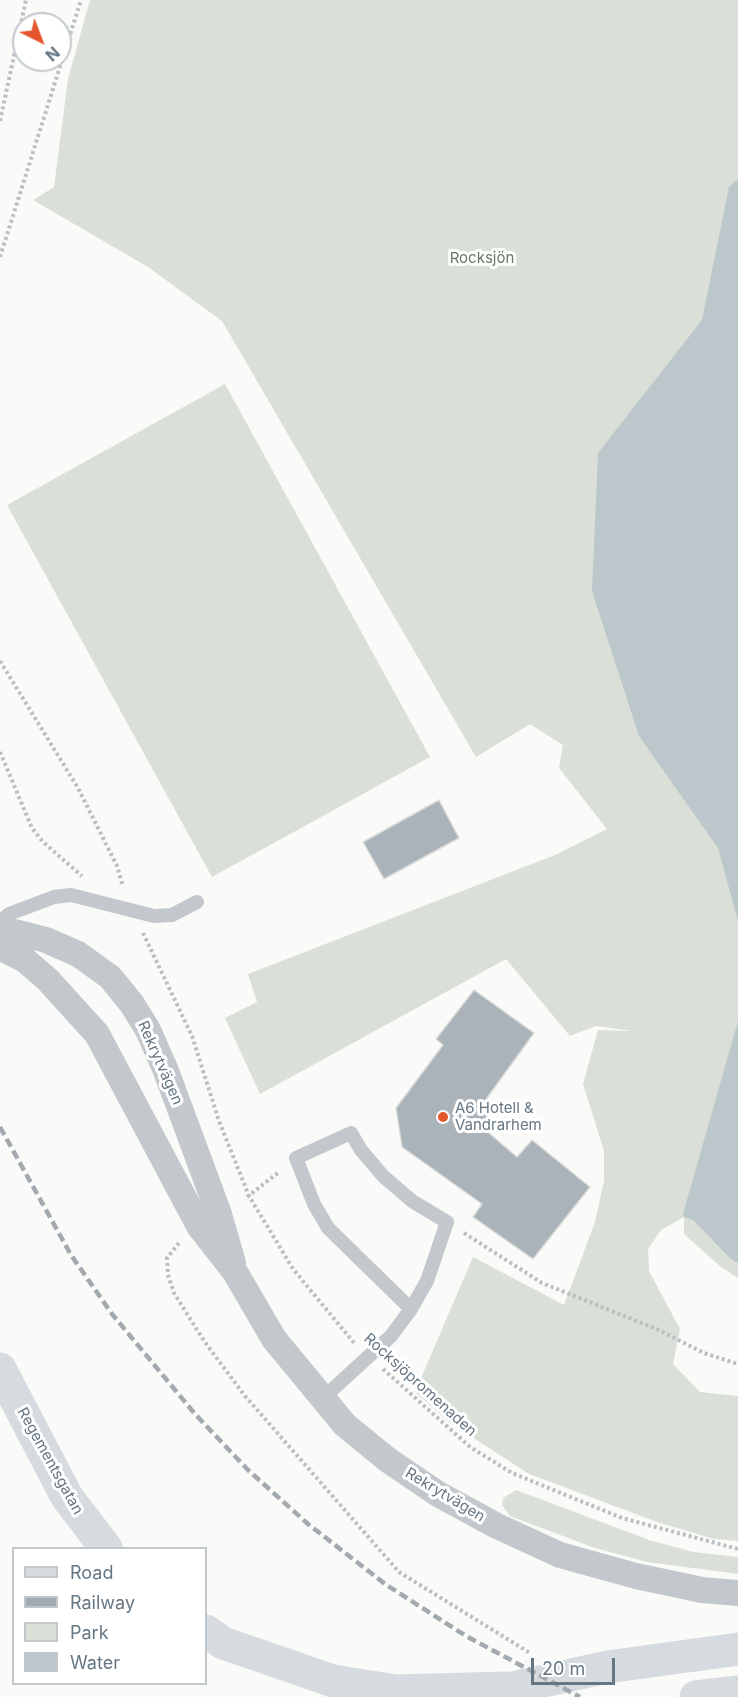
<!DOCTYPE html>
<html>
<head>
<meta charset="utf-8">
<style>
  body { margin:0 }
  #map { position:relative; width:738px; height:1697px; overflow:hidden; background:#fafaf8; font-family:Inter,sans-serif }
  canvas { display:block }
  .legend { position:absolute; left:12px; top:1547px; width:195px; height:138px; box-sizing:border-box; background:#fff; border:2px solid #c1c8cd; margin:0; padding:8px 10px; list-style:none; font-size:18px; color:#657683 }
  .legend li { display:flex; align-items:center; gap:12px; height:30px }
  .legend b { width:30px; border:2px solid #c1c8cd }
  .north { position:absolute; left:12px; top:12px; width:60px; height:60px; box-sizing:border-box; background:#fff; border:2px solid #c1c8cd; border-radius:50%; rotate:138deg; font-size:16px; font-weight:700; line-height:24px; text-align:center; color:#657683 }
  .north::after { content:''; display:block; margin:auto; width:21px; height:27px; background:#e4572e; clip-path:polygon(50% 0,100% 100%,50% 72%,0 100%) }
  .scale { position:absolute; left:531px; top:1658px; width:84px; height:27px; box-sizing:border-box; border:3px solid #657683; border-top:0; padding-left:8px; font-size:18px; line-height:21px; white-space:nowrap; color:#657683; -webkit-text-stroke:4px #fff; paint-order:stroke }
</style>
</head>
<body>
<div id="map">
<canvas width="738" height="1697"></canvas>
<ul class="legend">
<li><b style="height:8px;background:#d6dbdf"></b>Road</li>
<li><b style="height:8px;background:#a2aab0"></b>Railway</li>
<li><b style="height:16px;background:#dadfd7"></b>Park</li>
<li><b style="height:16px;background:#bbc7cb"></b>Water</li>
</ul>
<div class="north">N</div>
<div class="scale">20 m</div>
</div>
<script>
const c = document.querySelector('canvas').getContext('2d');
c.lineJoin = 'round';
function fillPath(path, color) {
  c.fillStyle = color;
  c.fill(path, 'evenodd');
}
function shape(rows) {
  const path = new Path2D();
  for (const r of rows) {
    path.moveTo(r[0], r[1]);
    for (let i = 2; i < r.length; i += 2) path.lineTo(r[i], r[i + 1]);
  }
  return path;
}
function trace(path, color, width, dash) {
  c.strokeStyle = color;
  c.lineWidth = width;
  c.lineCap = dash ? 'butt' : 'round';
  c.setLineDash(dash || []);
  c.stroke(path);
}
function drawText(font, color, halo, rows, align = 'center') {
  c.font = font + ' Inter,sans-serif';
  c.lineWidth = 6;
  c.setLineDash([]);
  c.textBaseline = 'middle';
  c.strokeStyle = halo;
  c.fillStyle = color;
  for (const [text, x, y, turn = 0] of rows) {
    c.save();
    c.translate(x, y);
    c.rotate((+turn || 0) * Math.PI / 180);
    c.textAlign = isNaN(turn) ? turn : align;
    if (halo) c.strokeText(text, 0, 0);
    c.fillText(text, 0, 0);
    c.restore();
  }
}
fillPath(shape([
  [90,0,738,0,738,1278,721,1267,684,1234,684,1217,661,1230,648,1249,649,1271,680,1329,673,1364,700,1392,738,1396,738,1541,714,1539,657,1522,529,1474,449,1422,415,1392,473,1257,564,1305,595,1222,604,1181,604,1151,583,1084,598,1030,633,1031,596,1026,570,1036,506,959,260,1094,225,1018,257,1002,248,974,555,855,607,829,559,768,563,745,530,724,476,757,222,321,148,267,33,200,54,187,68,79],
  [225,384,430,757,212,877,7,505],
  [516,1490,649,1540,693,1552,738,1557,738,1574,647,1562,595,1548,510,1516,502,1505,503,1498]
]), '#dadfd7');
fillPath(shape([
  [738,179,738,921,718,848,639,736,592,591,598,453,702,320,729,187],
  [738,1021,738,1263,731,1259,693,1220,684,1217,683,1214]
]), '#bbc7cb');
const building = shape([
  [439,800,459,838,384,879,363,842,439,800],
  [474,990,534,1033,487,1098,490,1134,517,1157,532,1140,590,1187,533,1259,473,1217,482,1204,402,1147,396,1108,443,1045,436,1039,474,990]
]);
fillPath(building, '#aab3b9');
trace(building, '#dcdcda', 1.5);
trace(shape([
  [0,121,26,0],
  [0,257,81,0],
  [0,661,78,788,117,866,123,887],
  [0,752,32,828,43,842,82,876],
  [143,933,192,1036,219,1121,249,1196,293,1269,355,1344],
  [247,1197,279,1172],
  [464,1233,542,1283,659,1330,704,1353,738,1364],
  [179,1243,167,1258,168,1275,174,1293,204,1341,245,1396,399,1572,530,1653],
  [383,1369,470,1447,512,1473,622,1518,738,1549]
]), '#bbbfc2', 4, [3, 3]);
trace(shape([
  [0,921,9,914,54,897,71,895,154,916,172,915,197,902],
  [351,1133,361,1150,383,1176,412,1201,447,1222,427,1281,411,1309,328,1228,314,1204,296,1158,351,1133],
  [322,1399,391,1336,411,1309]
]), '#c3c8cc', 14);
trace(shape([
  [0,934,15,932,46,940,78,954,110,977,132,1004,148,1030,166,1071,219,1214,233,1263],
  [0,947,25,960,48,980,97,1034,199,1226,235,1272,274,1339,345,1425,388,1460,438,1494,497,1526,560,1555,636,1576,702,1590,738,1593]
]), '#c3c8cc', 26);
trace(shape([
  [0,1369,67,1497,106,1548],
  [206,1631,223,1643,333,1681,396,1691,507,1688],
  [485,1694,607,1667,738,1649],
  [696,1697,738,1692]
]), '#d6dbdf', 33);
trace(shape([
  [0,1127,71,1255,112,1314,195,1414,248,1470,308,1524,385,1584,466,1636,580,1697]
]), '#a2aab0', 4.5, [9, 4.5]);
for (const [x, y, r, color] of [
  [443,1117,6,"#e4572e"]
]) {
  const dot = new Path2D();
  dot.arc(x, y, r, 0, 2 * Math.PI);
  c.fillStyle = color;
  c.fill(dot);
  trace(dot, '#fff', 2);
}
drawText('15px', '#687a64', '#fff', [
  ["Rocksjön",482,258]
]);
drawText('15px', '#657683', '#fff', [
  ["Rekrytvägen",160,1063,66],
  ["Rocksjöpromenaden",420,1385,42],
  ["Regementsgatan",50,1461,61],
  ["Rekrytvägen",445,1495,31]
]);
drawText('15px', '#657683', '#fff', [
  ["A6 Hotell &",455,1108],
  ["Vandrarhem",455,1125]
], 'left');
</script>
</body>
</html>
